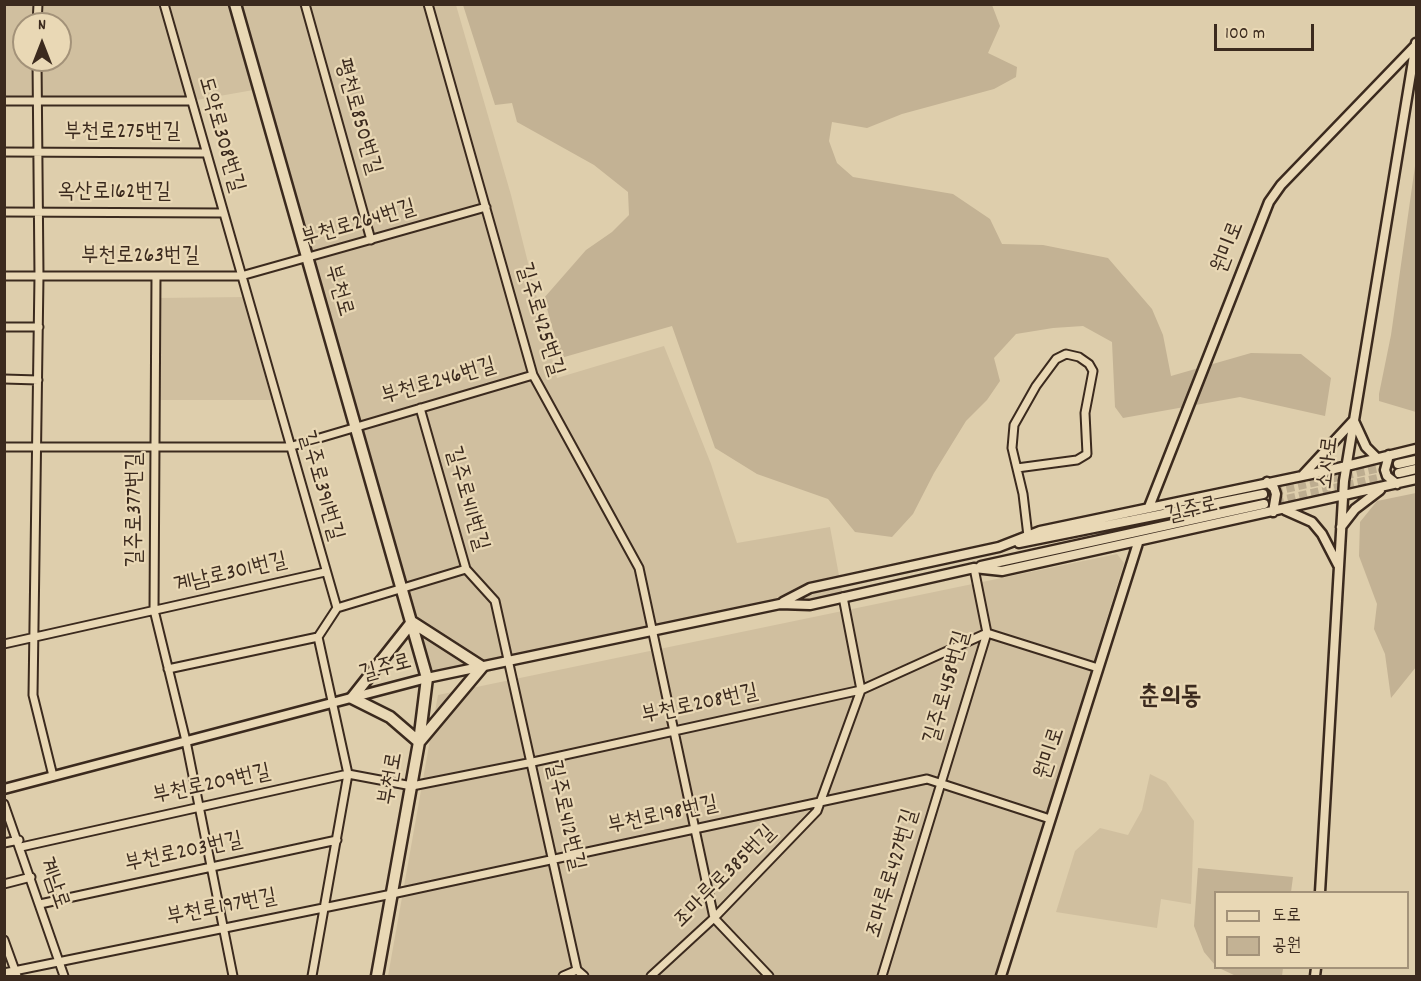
<!DOCTYPE html>
<html>
<head>
<meta charset="utf-8">
<style>
  body { margin:0 }
  #map { position:relative; width:1421px; height:981px; overflow:hidden; background:#deceac; font-family:Dekko,"Poor Story",sans-serif }
  canvas { display:block }
  .frame { position:absolute; inset:0; border:6px solid #3b2a1e; pointer-events:none }
  .legend { position:absolute; left:1214px; top:891px; width:195px; height:78px; box-sizing:border-box; background:#e9d8b5; border:2px solid #a39279; margin:0; padding:8px 10px; list-style:none; font-size:18px; color:#3b2a1e }
  .legend li { display:flex; align-items:center; gap:12px; height:30px }
  .legend b { width:30px; border:2px solid #a39279 }
  .north { position:absolute; left:12px; top:12px; width:60px; height:60px; box-sizing:border-box; background:#e9d8b5; border:2px solid #a39279; border-radius:50%; rotate:0deg; font-size:16px; font-weight:700; line-height:24px; text-align:center; color:#3b2a1e }
  .north::after { content:''; display:block; margin:auto; width:21px; height:27px; background:#3b2a1e; clip-path:polygon(50% 0,100% 100%,50% 72%,0 100%) }
  .scale { position:absolute; left:1214px; top:24px; width:100px; height:27px; box-sizing:border-box; border:3px solid #3b2a1e; border-top:0; padding-left:8px; font-size:18px; line-height:21px; white-space:nowrap; color:#3b2a1e; -webkit-text-stroke:4px #e9d8b5; paint-order:stroke }
</style>
</head>
<body>
<div id="map">
<canvas width="1421" height="981"></canvas>
<div class="frame"></div>
<ul class="legend">
<li><b style="height:8px;background:#e9d8b5"></b>도로</li>
<li><b style="height:16px;background:#c3b294"></b>공원</li>
</ul>
<div class="north">N</div>
<div class="scale">100 m</div>
</div>
<script>
const c = document.querySelector('canvas').getContext('2d');
c.lineJoin = 'round';
function fillPath(path, color) {
  c.fillStyle = color;
  c.fill(path, 'evenodd');
}
function shape(rows) {
  const path = new Path2D();
  for (const r of rows) {
    path.moveTo(r[0], r[1]);
    for (let i = 2; i < r.length; i += 2) path.lineTo(r[i], r[i + 1]);
  }
  return path;
}
function trace(path, color, width, dash) {
  c.strokeStyle = color;
  c.lineWidth = width;
  c.lineCap = dash ? 'butt' : 'round';
  c.setLineDash(dash || []);
  c.stroke(path);
}
function drawText(font, color, halo, rows, align = 'center') {
  c.font = font + ' Dekko,"Poor Story",sans-serif';
  c.lineWidth = 4.5;
  c.setLineDash([]);
  c.textBaseline = 'middle';
  c.strokeStyle = halo;
  c.fillStyle = color;
  for (const [text, x, y, turn = 0] of rows) {
    c.save();
    c.translate(x, y);
    c.rotate((+turn || 0) * Math.PI / 180);
    c.textAlign = isNaN(turn) ? turn : align;
    if (halo) c.strokeText(text, 0, 0);
    c.fillText(text, 0, 0);
    c.restore();
  }
}
fillPath(shape([
  [5,5,456,5,511,195,557,378,664,346,711,464,737,543,830,527,843,597,427,678,259,89,191,101,5,101],
  [24,24,60,24,60,60,24,60],
  [247,297,276,400,156,400,156,298],
  [1117,554,1124,563,997,976,388,976,438,695],
  [1150,774,1166,782,1194,821,1191,904,1161,899,1157,928,1056,912,1075,851,1100,828,1128,835,1142,810]
]), '#d0bf9f');
fillPath(shape([
  [463,5,992,5,1000,26,988,53,1017,67,1016,77,994,89,902,114,867,128,832,122,829,141,837,163,853,177,953,194,990,219,1002,244,1043,245,1108,258,1152,309,1163,335,1171,376,1251,353,1301,354,1331,378,1325,416,1240,397,1123,418,1115,407,1112,342,1083,326,1053,328,1016,334,994,358,1000,381,987,400,966,421,934,473,913,514,892,537,855,532,828,499,757,474,715,448,672,326,561,358,544,298,586,250,612,232,629,215,628,192,594,165,517,122,512,103,495,105],
  [1416,159,1416,412,1379,401,1379,394,1391,335],
  [1416,493,1416,667,1391,698,1385,654,1374,629,1377,604,1359,556,1360,522,1377,501],
  [1198,868,1293,877,1291,892,1216,892,1215,965,1204,952,1194,926],
  [1219,968,1283,968,1282,976,1236,976]
]), '#c3b294');
trace(shape([
  [1263,494,1398,464],
  [1264,504,1399,473]
]), '#bdad90', 8, [8, 4]);
const minor = shape([
  [164,4,337,608],
  [305,4,371,240],
  [428,4,533,375,639,568,714,918,769,976],
  [37,24,38,4],
  [37,60,39,276,33,695,53,776],
  [4,101,191,101],
  [4,152,206,153],
  [4,212,223,213],
  [4,276,241,276,486,207],
  [156,276,154,610,186,741,233,976],
  [4,327,39,327],
  [4,379,38,380],
  [420,408,466,569,495,601,577,970,584,976],
  [4,447,289,447,533,375],
  [1017,468,1077,460,1087,454,1085,413,1093,371,1089,364,1079,357,1066,354,1056,359,1036,386,1014,425,1012,448,1023,494,1028,536],
  [337,608,466,569],
  [4,644,325,572],
  [168,669,318,637],
  [4,804,64,976],
  [4,843,19,840],
  [21,847,348,774,412,786,533,762,861,690,987,633,1098,668],
  [4,884,31,877],
  [40,904,337,840],
  [4,940,17,976],
  [4,973,392,894,927,779,1050,819],
  [312,976,348,774,318,637,337,608],
  [563,976,577,970],
  [651,976,714,918,817,811,861,690,843,597],
  [882,976,987,633,974,568]
]);
const tertiary = shape([
  [1354,421,1366,447,1377,458],
  [1389,455,1385,470,1387,476,1397,484],
  [1398,464,1416,460],
  [1399,473,1416,469],
  [1303,475,1353,421],
  [1267,482,1274,488,1276,494,1273,512],
  [1149,507,1269,202,1281,185,1415,46],
  [1285,510,1312,522,1322,534,1338,565],
  [1341,527,1355,509,1380,490],
  [1019,543,1263,494],
  [981,566,1264,504],
  [783,602,810,588,999,547,1040,531,1326,471,1416,449],
  [4,789,427,678,780,604,810,605,974,568,1002,571,1416,479],
  [1320,892,1344,481,1416,43],
  [1001,976,1138,543],
  [1315,976,1316,968]
]);
const primary = shape([
  [235,4,427,678,419,742,377,976],
  [412,622,482,667,420,741],
  [412,622,352,698,390,717,419,742]
]);
trace(minor, '#3b2a1e', 11);
trace(tertiary, '#3b2a1e', 13);
trace(primary, '#3b2a1e', 15);
trace(minor, '#e9d8b5', 7);
trace(tertiary, '#e9d8b5', 8);
trace(primary, '#e9d8b5', 10);
drawText('22px', '#3b2a1e', '#e9d8b5', [
  ["평천로850번길",356,117,74],
  ["부천로275번길",122,134],
  ["도약로308번길",219,135,74],
  ["옥산로162번길",114,194],
  ["부천로264번길",359,225,-16],
  ["원미로",1230,248,-69],
  ["부천로263번길",140,258],
  ["부천로",337,291,74],
  ["길주로425번길",538,320,73],
  ["부천로246번길",439,383,-16],
  ["소사로",1330,463,-83],
  ["길주로391번길",319,486,74],
  ["길주로411번길",465,499,74],
  ["길주로377번길",137,510,-90],
  ["길주로",1192,512,-13],
  ["계남로301번길",231,575,-13],
  ["길주로",386,670,-15],
  ["길주로458번길",949,688,-74],
  ["부천로208번길",700,706,-12],
  ["원미로",1052,754,-72],
  ["부천로",393,779,-80],
  ["부천로209번길",212,786,-12],
  ["길주로412번길",563,816,77],
  ["부천로198번길",663,817,-12],
  ["부천로203번길",184,854,-12],
  ["조마루로427번길",894,874,-73],
  ["조마루로385번길",726,878,-45],
  ["계남로",52,884,71],
  ["부천로197번길",222,909,-11]
]);
drawText('bold 26px', '#3b2a1e', '#e9d8b5', [
  ["춘의동",1170,699]
]);
</script>
</body>
</html>
